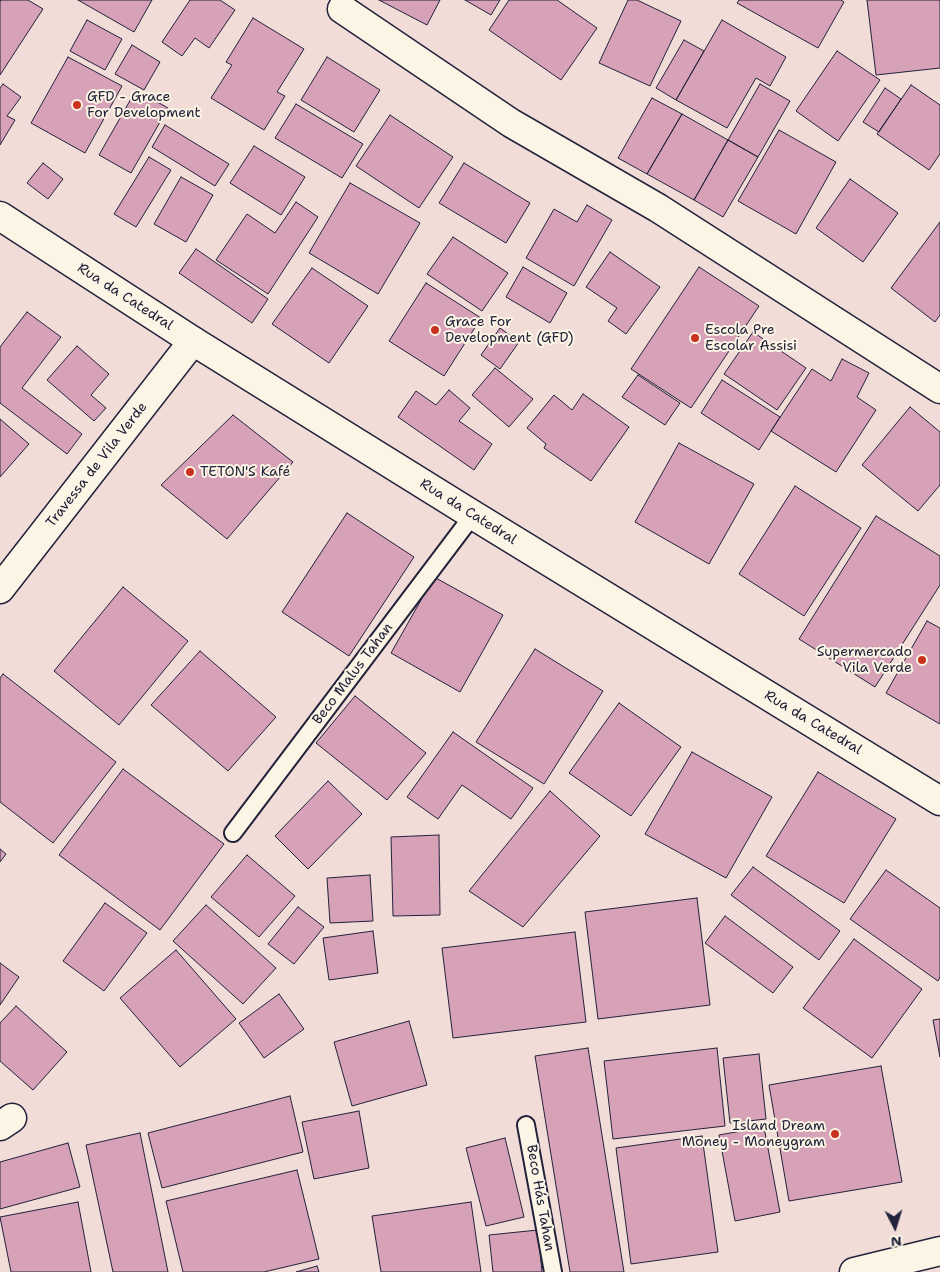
<!DOCTYPE html>
<html>
<head>
<meta charset="utf-8">
<style>
  body { margin:0 }
  #map { position:relative; width:940px; height:1272px; overflow:hidden; background:#f1dcd7; font-family:"Shantell Sans",sans-serif }
  canvas { display:block }
  .north { position:absolute; left:870px; top:1202px; width:50px; height:50px; -webkit-text-stroke:4px #fcf5e5; paint-order:stroke; rotate:175deg; font-size:14px; font-weight:700; line-height:20px; text-align:center; color:#22223b }
  .north::after { content:''; display:block; margin:auto; width:18px; height:22px; background:#22223b; clip-path:polygon(50% 0,100% 100%,50% 72%,0 100%) }
</style>
</head>
<body>
<div id="map">
<canvas width="940" height="1272"></canvas>
<div class="north">N</div>
</div>
<script>
const c = document.querySelector('canvas').getContext('2d');
c.lineJoin = 'round';
function fillPath(path, color) {
  c.fillStyle = color;
  c.fill(path, 'evenodd');
}
function shape(rows) {
  const path = new Path2D();
  for (const r of rows) {
    path.moveTo(r[0], r[1]);
    for (let i = 2; i < r.length; i += 2) path.lineTo(r[i], r[i + 1]);
  }
  return path;
}
function trace(path, color, width, dash) {
  c.strokeStyle = color;
  c.lineWidth = width;
  c.lineCap = dash ? 'butt' : 'round';
  c.setLineDash(dash || []);
  c.stroke(path);
}
function drawText(font, color, halo, rows, align = 'center') {
  c.font = font + ' "Shantell Sans",sans-serif';
  c.lineWidth = 4;
  c.setLineDash([]);
  c.textBaseline = 'middle';
  c.strokeStyle = halo;
  c.fillStyle = color;
  for (const [text, x, y, turn = 0] of rows) {
    c.save();
    c.translate(x, y);
    c.rotate((+turn || 0) * Math.PI / 180);
    c.textAlign = isNaN(turn) ? turn : align;
    if (halo) c.strokeText(text, 0, 0);
    c.fillText(text, 0, 0);
    c.restore();
  }
}
const building = shape([
  [1,0,28,0,43,9,0,75,0,2,1,0],
  [78,0,152,0,134,32,78,0],
  [190,0,220,0,235,10,209,48,195,38,182,56,162,42,190,0],
  [379,0,440,0,427,25,379,0],
  [465,0,500,0,491,15,465,0],
  [509,0,557,0,597,28,561,80,489,30,509,0],
  [628,0,637,0,681,21,650,86,599,63,628,0],
  [739,0,841,0,844,2,818,48,737,3,739,0],
  [867,0,940,0,940,68,876,75,867,0],
  [253,18,304,49,277,92,285,96,264,130,211,98,232,65,226,62,253,18],
  [87,20,122,39,105,70,70,51,87,20],
  [722,20,786,57,770,86,756,78,727,128,676,100,722,20],
  [684,40,704,51,676,100,656,88,684,40],
  [132,45,160,62,144,90,115,74,132,45],
  [837,51,880,80,838,141,796,111,837,51],
  [68,57,122,86,85,153,31,123,68,57],
  [327,57,380,90,354,132,301,100,327,57],
  [3,84,21,97,7,116,15,120,0,145,0,88,3,84],
  [760,84,790,101,758,157,728,140,760,84],
  [911,85,940,105,940,154,929,170,877,134,911,85],
  [885,88,901,99,879,132,863,122,885,88],
  [136,90,168,108,131,173,99,155,136,90],
  [652,98,682,114,647,174,618,158,652,98],
  [296,104,363,144,342,178,275,138,296,104],
  [682,114,728,140,694,200,647,174,682,114],
  [390,115,453,157,419,208,356,166,390,115],
  [165,125,229,164,215,186,152,147,165,125],
  [779,130,836,162,796,234,738,201,779,130],
  [728,140,758,157,723,217,694,200,728,140],
  [254,146,305,177,281,215,230,183,254,146],
  [149,157,171,170,136,227,114,214,149,157],
  [43,163,63,179,48,199,27,183,43,163],
  [464,163,530,203,506,243,439,203,464,163],
  [181,177,213,195,186,242,154,224,181,177],
  [850,179,898,213,863,262,816,228,850,179],
  [350,183,420,223,378,294,309,253,350,183],
  [296,202,318,217,268,294,216,260,247,214,275,233,296,202],
  [587,205,612,220,574,286,526,258,554,209,577,222,587,205],
  [940,222,940,315,935,322,891,288,940,222],
  [453,237,508,273,482,311,427,274,453,237],
  [196,249,268,299,252,323,179,273,196,249],
  [610,252,660,287,626,334,608,321,617,308,586,287,610,252],
  [523,267,567,293,550,323,506,297,523,267],
  [699,267,759,306,691,408,631,369,699,267],
  [312,268,368,306,329,363,272,324,312,268],
  [426,283,481,318,444,376,389,341,426,283],
  [27,312,61,337,22,388,82,434,67,454,0,403,0,347,27,312],
  [500,328,519,342,500,369,481,355,500,328],
  [753,332,806,368,777,410,724,374,753,332],
  [77,346,109,374,91,395,106,408,94,421,47,380,77,346],
  [842,359,869,373,857,397,876,410,836,472,771,431,812,369,831,381,842,359],
  [495,368,533,399,509,427,472,395,495,368],
  [638,375,680,403,665,425,622,397,638,375],
  [722,380,780,417,759,450,701,413,722,380],
  [449,390,470,408,459,421,492,444,474,470,398,417,416,391,436,405,449,390],
  [583,394,629,427,591,481,544,448,546,444,527,428,554,395,572,410,583,394],
  [910,407,940,432,940,485,918,511,862,465,910,407],
  [233,415,293,462,227,539,161,485,233,415],
  [0,419,29,444,0,477,0,419],
  [679,443,754,484,709,564,635,522,679,443],
  [795,486,861,528,804,616,739,574,795,486],
  [347,513,414,557,349,656,282,612,347,513],
  [876,516,940,556,940,585,875,687,799,639,876,516],
  [434,577,503,615,460,692,391,653,434,577],
  [123,587,188,641,119,725,54,671,123,587],
  [927,621,940,628,940,724,886,693,927,621],
  [535,649,603,691,544,784,476,742,535,649],
  [200,651,276,717,228,771,151,705,200,651],
  [3,674,116,762,53,843,0,802,0,678,3,674],
  [355,696,426,753,387,800,316,743,355,696],
  [619,703,681,747,631,816,569,773,619,703],
  [453,732,533,788,511,819,462,785,438,819,407,797,453,732],
  [692,752,772,797,726,878,645,834,692,752],
  [123,769,224,844,160,930,59,855,123,769],
  [818,772,896,819,844,903,766,856,818,772],
  [328,781,362,814,308,869,275,836,328,781],
  [550,791,600,836,523,927,469,891,550,791],
  [439,835,440,915,393,916,391,837,439,835],
  [0,849,6,854,0,862,0,849],
  [247,855,295,896,259,937,211,897,247,855],
  [753,867,840,931,819,960,731,895,753,867],
  [886,870,940,908,940,977,938,981,850,919,886,870],
  [370,875,373,921,330,923,327,878,370,875],
  [697,898,710,1005,598,1019,585,912,697,898],
  [105,903,147,933,104,991,63,961,105,903],
  [206,905,276,968,243,1004,173,941,206,905],
  [298,907,324,927,294,964,268,944,298,907],
  [725,916,793,967,773,993,705,943,725,916],
  [373,931,378,973,329,980,323,938,373,931],
  [575,932,586,1022,453,1038,442,948,575,932],
  [854,939,922,989,872,1058,803,1008,854,939],
  [176,950,236,1019,180,1067,120,998,176,950],
  [0,963,19,977,0,1005,0,963],
  [279,994,304,1029,264,1058,239,1023,279,994],
  [16,1006,67,1052,33,1090,0,1061,0,1023,16,1006],
  [940,1019,940,1057,933,1020,940,1019],
  [409,1021,427,1085,352,1106,334,1042,409,1021],
  [588,1048,624,1272,570,1272,535,1056,588,1048],
  [717,1048,725,1126,613,1139,604,1061,717,1048],
  [759,1054,766,1119,730,1123,723,1058,759,1054],
  [881,1066,902,1182,789,1201,769,1085,881,1066],
  [290,1096,303,1152,162,1188,148,1133,290,1096],
  [359,1111,369,1168,314,1179,302,1122,359,1111],
  [764,1127,780,1212,735,1221,719,1135,764,1127],
  [140,1133,168,1272,113,1272,86,1145,140,1133],
  [702,1136,718,1252,631,1264,616,1148,702,1136],
  [505,1138,524,1217,486,1226,466,1148,505,1138],
  [68,1143,80,1187,0,1209,0,1162,68,1143],
  [297,1170,319,1259,264,1272,183,1272,166,1201,297,1170],
  [78,1202,91,1272,11,1272,0,1217,78,1202],
  [471,1202,481,1272,381,1272,372,1216,471,1202],
  [538,1230,542,1272,493,1272,489,1235,538,1230],
  [317,1266,319,1272,296,1272,317,1266]
]);
fillPath(building, '#d7a1b7');
trace(building, '#22223b', 1);
const service = shape([
  [233,833,473,515],
  [526,1125,553,1272]
]);
const minor = shape([
  [342,9,511,123,658,208,940,389],
  [0,589,193,341],
  [0,1126,12,1118]
]);
const secondary = shape([
  [0,216,193,341,473,515,940,801]
]);
const primary = shape([
  [854,1272,940,1251]
]);
trace(service, '#22223b', 20);
trace(minor, '#22223b', 31);
trace(secondary, '#22223b', 31);
trace(primary, '#22223b', 31);
trace(service, '#fcf5e5', 16);
trace(minor, '#fcf5e5', 28);
trace(secondary, '#fcf5e5', 28);
trace(primary, '#fcf5e5', 28);
for (const [x, y, r, color] of [
  [77,105,5,"#c8321e"],
  [435,330,5,"#c8321e"],
  [695,338,5,"#c8321e"],
  [190,472,5,"#c8321e"],
  [922,660,5,"#c8321e"],
  [835,1134,5,"#c8321e"]
]) {
  const dot = new Path2D();
  dot.arc(x, y, r, 0, 2 * Math.PI);
  c.fillStyle = color;
  c.fill(dot);
  trace(dot, '#fcf5e5', 2);
}
drawText('14px', '#22223b', '#fcf5e5', [
  ["GFD - Grace",87,97],
  ["For Development",87,113],
  ["Grace For",445,322],
  ["Development (GFD)",445,338],
  ["Escola Pre",705,330],
  ["Escolar Assisi",705,346],
  ["TETON'S Kafé",200,472],
  ["Supermercado",912,652,"right"],
  ["Vila Verde",912,668,"right"],
  ["Island Dream",825,1126,"right"],
  ["Money - Moneygram",825,1142,"right"]
], 'left');
drawText('14px', '#22223b', '#fcf5e5', [
  ["Rua da Catedral",125,297,33],
  ["Travessa de Vila Verde",97,465,-52],
  ["Rua da Catedral",468,512,32],
  ["Beco Malus Tahan",353,674,-53],
  ["Rua da Catedral",813,723,31],
  ["Beco Hás Tahan",540,1198,80]
]);
</script>
</body>
</html>
